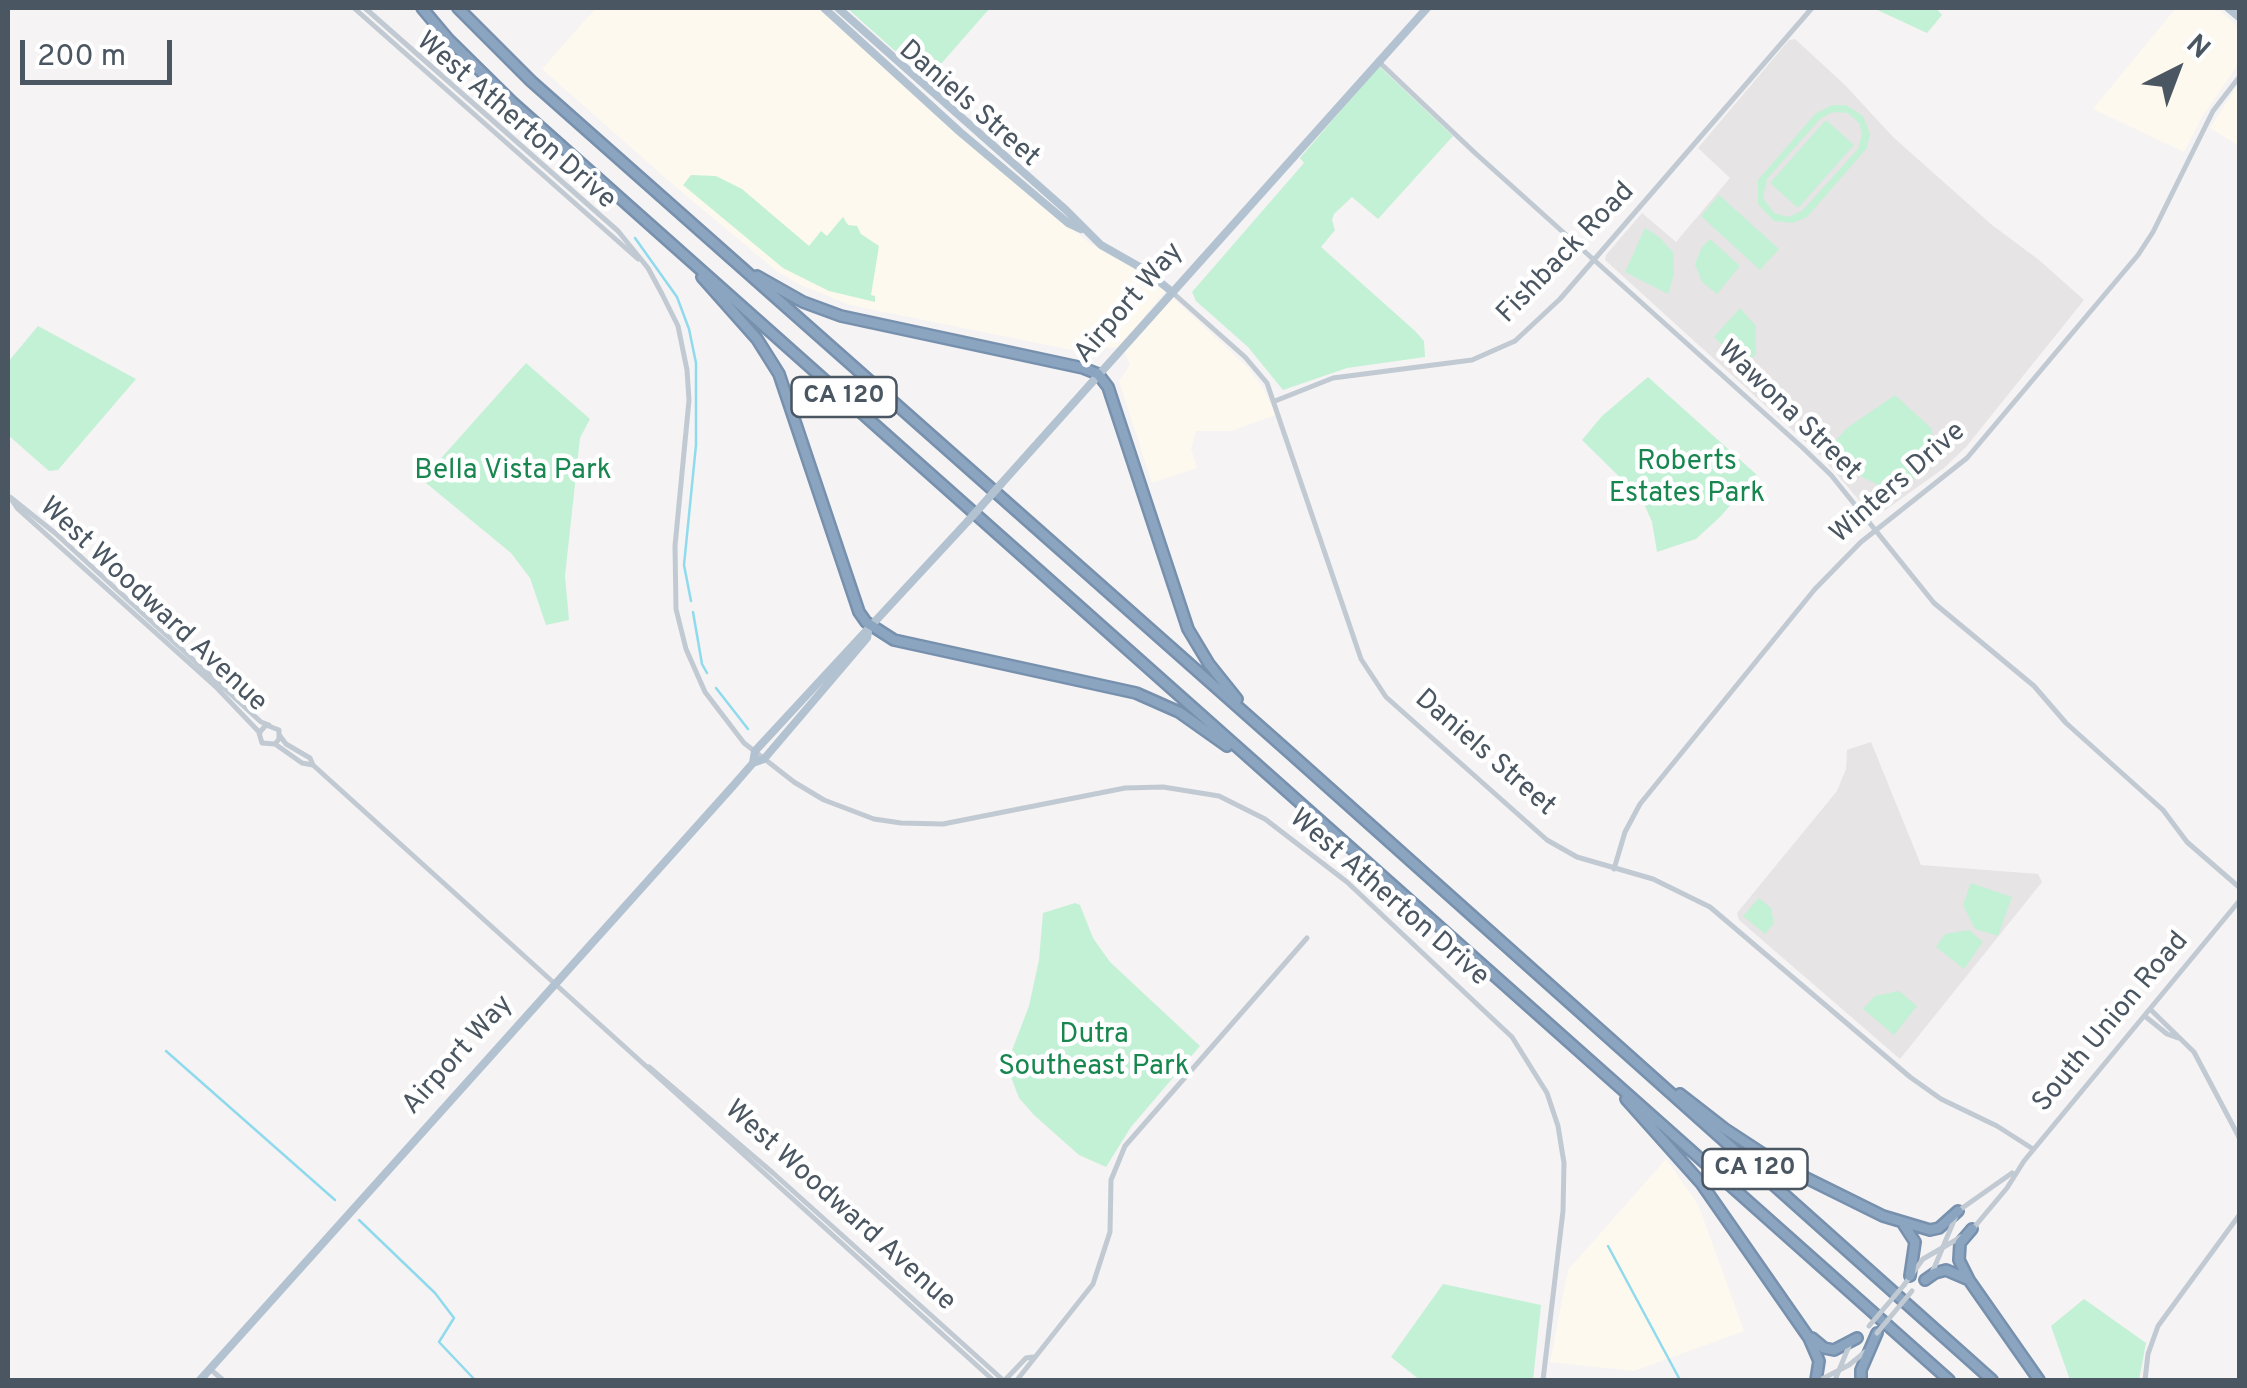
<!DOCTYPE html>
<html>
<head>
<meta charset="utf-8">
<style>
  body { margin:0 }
  #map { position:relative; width:2247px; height:1388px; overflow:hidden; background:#f5f3f3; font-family:Overpass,sans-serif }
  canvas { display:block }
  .frame { position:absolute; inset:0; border:10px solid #4a5661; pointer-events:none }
  .north { position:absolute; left:2127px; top:20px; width:100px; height:100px; -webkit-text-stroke:8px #fff; paint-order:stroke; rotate:42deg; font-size:28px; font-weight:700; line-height:40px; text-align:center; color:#4a5661 }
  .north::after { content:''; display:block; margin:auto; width:35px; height:45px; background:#4a5661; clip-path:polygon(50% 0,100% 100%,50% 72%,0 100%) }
  .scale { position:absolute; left:20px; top:40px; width:152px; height:45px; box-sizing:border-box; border:5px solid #4a5661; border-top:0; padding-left:12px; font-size:30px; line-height:35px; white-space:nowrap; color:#4a5661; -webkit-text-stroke:8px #fff; paint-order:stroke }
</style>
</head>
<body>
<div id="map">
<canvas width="2247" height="1388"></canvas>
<div class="frame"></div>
<div class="north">N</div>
<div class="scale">200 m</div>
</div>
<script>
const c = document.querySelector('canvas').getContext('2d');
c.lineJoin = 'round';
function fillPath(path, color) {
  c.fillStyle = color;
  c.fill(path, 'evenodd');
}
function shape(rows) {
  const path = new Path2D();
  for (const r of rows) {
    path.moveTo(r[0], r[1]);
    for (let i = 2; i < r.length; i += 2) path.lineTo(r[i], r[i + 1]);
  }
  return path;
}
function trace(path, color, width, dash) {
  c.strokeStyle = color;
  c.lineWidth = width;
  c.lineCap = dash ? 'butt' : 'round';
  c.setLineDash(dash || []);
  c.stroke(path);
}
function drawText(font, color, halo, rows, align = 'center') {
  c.font = font + ' Overpass,sans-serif';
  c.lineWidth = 9;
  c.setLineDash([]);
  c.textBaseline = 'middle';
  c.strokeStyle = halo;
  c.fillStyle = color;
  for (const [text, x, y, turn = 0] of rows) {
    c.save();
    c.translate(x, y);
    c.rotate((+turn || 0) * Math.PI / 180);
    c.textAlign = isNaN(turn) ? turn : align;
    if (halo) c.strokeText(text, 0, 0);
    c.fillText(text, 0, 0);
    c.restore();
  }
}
fillPath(shape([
  [596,8,819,8,1061,221,1091,244,1143,273,1165,291,1120,347,1096,349,1091,354,850,305,803,286,779,273,677,188,542,69],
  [2176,8,2217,8,2239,28,2239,63,2202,117,2184,152,2093,109],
  [2239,83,2239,146,2210,128],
  [1170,295,1249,369,1263,388,1276,415,1231,431,1196,431,1191,449,1197,468,1152,483,1119,381,1130,365,1123,349],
  [1666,1159,1698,1204,1744,1331,1634,1371,1550,1362,1568,1270]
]), '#fdf9ef');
fillPath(shape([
  [1795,39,1845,85,1893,137,1992,225,2039,260,2084,300,1966,447,1944,468,1880,514,1872,515,1821,456,1605,260,1606,255,1642,213,1676,242,1730,178,1698,148,1789,40],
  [1871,742,1921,865,2038,874,2042,882,1900,1059,1739,920,1737,913,1837,791,1846,769,1847,750]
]), '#e6e4e5');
fillPath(shape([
  [847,8,990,8,933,73,922,75],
  [1873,8,1936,8,1942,15,1927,33],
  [1379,66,1453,136,1378,219,1352,197,1334,214,1332,220,1335,230,1321,247,1415,331,1424,341,1425,357,1347,368,1283,390,1248,347,1196,301,1192,292,1304,163,1300,158],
  [1832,105,1846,105,1863,116,1870,134,1867,148,1807,217,1793,223,1774,221,1758,204,1758,180,1815,114],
  [1833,112,1848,113,1859,123,1862,134,1858,149,1802,211,1788,217,1774,213,1763,198,1767,179,1820,119],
  [1826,120,1854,145,1798,208,1770,183],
  [691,175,716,176,742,189,809,246,821,231,827,236,843,217,848,225,857,226,861,234,879,246,871,295,875,296,875,302,829,291,783,268,683,185],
  [1719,195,1779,249,1760,270,1701,216],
  [1645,228,1659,237,1673,252,1674,274,1668,294,1625,272],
  [1710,239,1740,266,1717,294,1702,282,1695,264,1702,247],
  [1740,308,1756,326,1756,354,1743,366,1714,337],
  [38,326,136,379,58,470,49,471,8,435,8,362],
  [526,363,590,419,580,438,565,576,569,620,546,625,530,578,511,553,426,483,427,474],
  [1648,377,1757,475,1720,517,1696,539,1657,552,1652,522,1642,499,1582,440,1602,416],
  [1895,395,1932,429,1933,457,1899,495,1852,472,1833,455,1832,445,1847,428],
  [1971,883,2012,897,1998,936,1975,929,1963,905],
  [1759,898,1771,908,1774,923,1765,934,1743,916],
  [1075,903,1080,905,1093,938,1110,962,1200,1046,1131,1127,1106,1167,1079,1155,1034,1115,1019,1098,1011,1077,1011,1053,1029,1006,1039,960,1043,913],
  [1969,930,1983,942,1964,969,1936,947,1945,934],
  [1899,991,1917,1006,1894,1035,1863,1009,1875,996],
  [1443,1284,1541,1305,1533,1380,1420,1380,1391,1357],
  [2084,1299,2146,1343,2139,1380,2070,1380,2051,1326]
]), '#c3f1d5');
trace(shape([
  [635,238,677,297,689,329,696,363,696,445,684,565,691,601],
  [693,612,702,664,707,673],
  [716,688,748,729],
  [166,1051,335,1200],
  [359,1220,435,1293,454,1318,439,1342,475,1380],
  [1608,1246,1680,1380]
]), '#90daee', 2.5);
const highway = shape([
  [422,8,448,39,512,102,1949,1380],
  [458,8,531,81,1290,753,1992,1380],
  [757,276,803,302,841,316,1083,368,1098,374,1108,387,1188,629,1209,664,1237,699],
  [702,277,757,339,779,374,859,612,866,622,894,640,1136,693,1179,712,1227,746],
  [1680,1094,1725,1129,1780,1165,1883,1216,1930,1230,1939,1228,1958,1211],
  [1626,1099,1701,1183,1809,1338,1819,1361,1816,1380],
  [1904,1225,1915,1242,1910,1276],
  [1972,1229,1960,1243,1959,1260,1969,1280,2039,1380],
  [1925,1280,1935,1273,1946,1270,1967,1279],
  [1812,1338,1824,1348,1834,1350,1857,1338],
  [1861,1380,1861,1370,1877,1333]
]);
trace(highway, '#7690ad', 14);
trace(shape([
  [354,8,638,259],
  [365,8,618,231,648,268,662,294,678,326,687,370,689,400,675,546,676,609,686,649,705,692,744,743,794,782,824,800,874,819,901,823,943,824,1125,788,1163,787,1219,796,1265,819,1347,882,1512,1037,1547,1093,1558,1126,1564,1163,1563,1211,1543,1380],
  [1378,61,1474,152,1803,448,1831,475,1934,603,2034,686,2066,723,2163,810,2187,842,2240,888],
  [1173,293,1245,357,1267,383,1361,659,1386,697,1547,840,1577,857,1653,879,1710,907,1910,1077,1941,1099,1997,1126,2033,1149],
  [1275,401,1333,378,1472,360,1515,341,1560,299,1812,8],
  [260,733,217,688,18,509,10,497,55,533,261,722,269,725],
  [275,744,279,739,279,730,266,725,259,733,262,743,275,744,302,763,313,765,310,758,286,744,280,736],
  [313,765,993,1380],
  [1614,869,1625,832,1640,804,1815,589,1861,542,1967,458,2138,255,2153,232,2213,111,2240,76],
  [2150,1009,2194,1052,2240,1139],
  [2146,1017,2167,1034,2178,1038],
  [649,1067,773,1173,1003,1380],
  [1971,1231,2007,1188,2024,1161,2240,900],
  [1932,1273,1958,1211,2012,1173],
  [1904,1285,1923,1259,1961,1237],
  [210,1369,223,1380],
  [1005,1380,1026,1358,1033,1357],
  [1017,1380,1093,1284,1110,1232,1111,1180,1125,1146,1307,938],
  [1820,1380,1849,1365,1865,1352],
  [1835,1380,1849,1346],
  [2145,1380,2148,1354,2158,1326,2240,1214]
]), '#c1cad2', 5);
trace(shape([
  [824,8,960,132,1068,223,1081,229],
  [838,8,1066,210,1101,245,1145,270,1171,291],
  [2228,8,2240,18],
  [1001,484,1427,8],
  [753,763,764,759,867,638,868,632],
  [200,1380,733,786,753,763,755,751,968,521]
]), '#b3c2d1', 8);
trace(highway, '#8ba5c1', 9);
trace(shape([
  [1869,1326,1904,1285],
  [1877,1333,1912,1291]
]), '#c1cad2', 5);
trace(shape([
  [968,521,1001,484]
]), '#b3c2d1', 8);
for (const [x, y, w] of [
  [844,397,105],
  [1755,1169,105]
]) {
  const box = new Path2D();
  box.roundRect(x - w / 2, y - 20, w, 40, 8);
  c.fillStyle = '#fff';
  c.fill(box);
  trace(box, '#4a5661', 2.5);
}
drawText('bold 25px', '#4a5661', null, [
  ["CA 120",844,397],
  ["CA 120",1755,1169]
]);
drawText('28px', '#4a5661', '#fff', [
  ["Daniels Street",968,105,41],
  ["West Atherton Drive",515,122,41],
  ["Fishback Road",1567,254,-46],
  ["Airport Way",1130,304,-49],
  ["Wawona Street",1788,412,44],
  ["Winters Drive",1899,484,-41],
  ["West Woodward Avenue",152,606,43],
  ["Daniels Street",1484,754,41],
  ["West Atherton Drive",1388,899,41],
  ["South Union Road",2112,1023,-50],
  ["Airport Way",459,1056,-48],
  ["West Woodward Avenue",839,1207,42]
]);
drawText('28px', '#17864f', '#fff', [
  ["Roberts",1687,463],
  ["Estates Park",1687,495],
  ["Bella Vista Park",513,472],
  ["Dutra",1094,1036],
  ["Southeast Park",1094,1068]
]);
</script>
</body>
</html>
